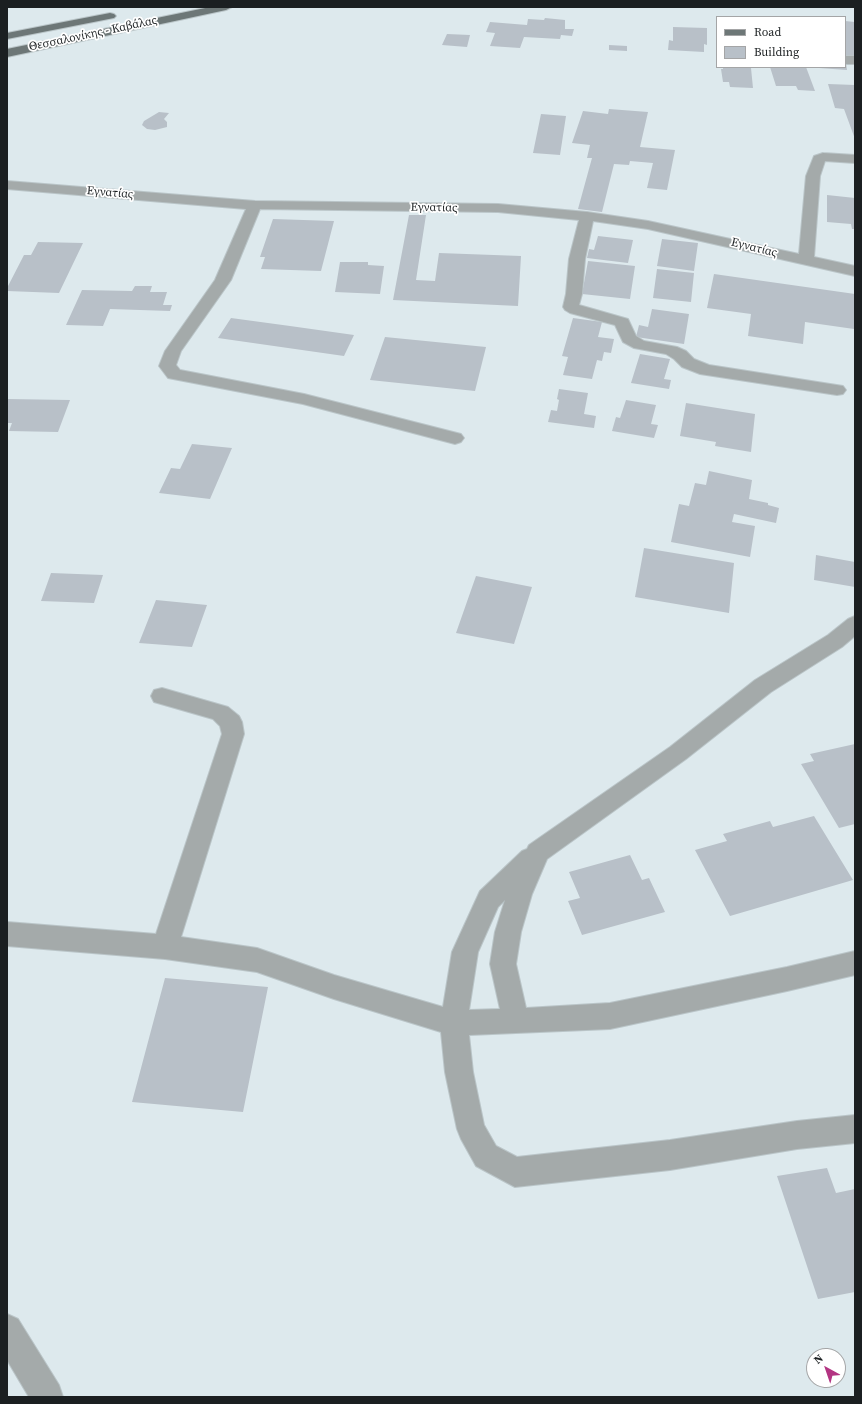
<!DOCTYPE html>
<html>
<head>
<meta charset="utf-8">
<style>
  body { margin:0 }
  #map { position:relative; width:862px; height:1404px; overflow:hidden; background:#dde9ed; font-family:"Source Serif 4",serif }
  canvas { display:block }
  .frame { position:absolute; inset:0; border:8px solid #1b1f21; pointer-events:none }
  .legend { position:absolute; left:716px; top:16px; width:130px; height:52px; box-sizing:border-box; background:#fff; border:1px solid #a4a5a6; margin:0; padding:5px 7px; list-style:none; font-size:12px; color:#1b1f21 }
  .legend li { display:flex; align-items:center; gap:8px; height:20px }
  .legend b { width:20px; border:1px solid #a4a5a6 }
  .north { position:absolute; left:806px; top:1348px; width:40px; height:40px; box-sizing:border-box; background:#fff; border:1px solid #a4a5a6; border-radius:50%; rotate:320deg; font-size:11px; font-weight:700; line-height:16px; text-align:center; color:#1b1f21 }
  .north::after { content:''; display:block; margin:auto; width:14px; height:18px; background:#b33482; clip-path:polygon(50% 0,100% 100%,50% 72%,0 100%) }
</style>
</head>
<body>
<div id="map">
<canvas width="862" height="1404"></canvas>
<div class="frame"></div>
<ul class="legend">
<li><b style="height:5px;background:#6d7777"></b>Road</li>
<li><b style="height:11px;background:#b8c0c8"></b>Building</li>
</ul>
<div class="north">N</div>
</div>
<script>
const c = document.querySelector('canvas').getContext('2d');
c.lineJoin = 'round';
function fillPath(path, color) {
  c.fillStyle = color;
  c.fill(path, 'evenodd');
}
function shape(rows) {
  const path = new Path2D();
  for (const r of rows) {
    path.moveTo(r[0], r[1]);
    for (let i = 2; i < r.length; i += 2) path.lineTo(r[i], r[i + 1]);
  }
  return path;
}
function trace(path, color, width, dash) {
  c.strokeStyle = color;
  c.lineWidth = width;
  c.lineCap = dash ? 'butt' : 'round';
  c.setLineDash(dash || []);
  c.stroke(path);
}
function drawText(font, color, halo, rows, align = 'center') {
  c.font = font + ' "Source Serif 4",serif';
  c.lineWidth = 3.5;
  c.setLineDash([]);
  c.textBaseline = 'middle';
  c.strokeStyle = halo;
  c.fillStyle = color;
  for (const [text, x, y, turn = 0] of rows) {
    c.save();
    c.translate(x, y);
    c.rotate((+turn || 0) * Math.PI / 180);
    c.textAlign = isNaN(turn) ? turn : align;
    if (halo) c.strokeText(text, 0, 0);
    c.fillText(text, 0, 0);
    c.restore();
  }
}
fillPath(shape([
  [545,18,565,20,565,29,574,29,572,36,561,35,560,39,524,37,520,48,490,46,495,33,486,32,490,22,527,25,528,19,544,20],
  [845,21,855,22,855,59,845,59],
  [673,27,707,28,707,45,704,44,704,52,668,50,669,40,673,41],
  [447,34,470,35,467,47,442,45],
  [609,45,627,46,627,51,609,50],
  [846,63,847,70,819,68,845,67],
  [723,67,751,68,753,88,730,87,729,82,723,82,721,69,723,69],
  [770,67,806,67,815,91,798,90,796,86,776,86],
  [828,84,855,85,855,139,844,109,835,108],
  [609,109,648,112,640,147,675,150,667,190,647,188,653,163,630,161,629,165,614,164,602,212,578,209,592,158,587,158,590,145,572,143,583,111,608,114],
  [159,112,169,113,164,119,167,122,167,127,155,130,147,129,142,125,144,121],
  [541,114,566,116,560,155,533,153],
  [827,195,855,198,855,229,852,229,851,224,827,222],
  [409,215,426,215,416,280,435,281,439,253,521,256,518,306,393,300],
  [273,219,334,221,321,271,261,269,265,257,260,257],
  [598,236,633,240,628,263,587,258,589,249,594,250],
  [662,239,698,243,694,271,657,266],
  [38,242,83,243,59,293,7,291,7,288,24,255,31,255],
  [588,261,635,266,630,299,582,294],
  [340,262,368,262,368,265,384,266,380,294,335,292],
  [657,269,694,273,691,302,653,298],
  [714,274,855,294,854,329,805,322,803,344,748,336,751,314,707,308],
  [135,286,152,286,150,292,167,292,163,305,172,305,170,311,110,309,103,326,66,325,82,290,132,291],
  [652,309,689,314,684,344,636,337,639,325,648,327],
  [231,318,290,326,354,335,344,356,218,338],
  [573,318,602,322,598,337,614,339,611,353,604,352,602,361,597,360,592,379,563,375,568,357,562,356],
  [385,337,486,347,475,391,370,380],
  [640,354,670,359,664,379,671,380,669,389,631,383],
  [559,389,588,393,584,414,596,416,594,428,548,422,551,410,557,411,559,400,557,399],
  [7,399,70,400,58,432,9,431,12,423,7,423],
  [626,400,656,405,651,424,658,425,654,438,612,431,616,417,620,418],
  [686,403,755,414,751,452,715,446,716,442,680,436],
  [192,444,232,448,210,499,159,493,171,468,180,469],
  [709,471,752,480,749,499,768,503,768,505,779,508,776,523,734,514,732,522,755,526,750,557,671,542,679,504,689,506,695,483,706,485],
  [644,548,734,563,729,613,635,597],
  [816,555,855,562,855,587,814,580],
  [51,573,103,575,94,603,41,601],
  [476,576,532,587,514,644,456,633],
  [156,600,207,605,192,647,139,643],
  [855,744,855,824,839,828,801,764,814,761,810,754],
  [814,816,853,880,730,916,695,850,727,841,723,834,770,821,773,827],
  [630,855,642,880,649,878,665,912,582,935,568,901,580,898,569,872],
  [165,978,268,987,243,1112,132,1102],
  [827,1168,836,1193,855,1189,855,1292,818,1299,777,1176]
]), '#b8c0c8');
const minor = shape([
  [845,56,855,56,855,64,845,64,845,56],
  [823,153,855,155,855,163,825,161,820,176,814,257,855,266,855,276,648,229,593,221,585,259,582,294,579,305,628,319,636,336,644,341,677,347,686,351,694,359,709,365,843,386,846,390,843,394,837,395,700,374,682,367,674,359,666,354,634,348,623,342,615,325,570,313,565,310,563,307,566,294,569,259,579,220,498,212,260,209,231,280,181,351,176,365,180,370,304,394,461,434,464,438,461,442,455,444,303,404,168,378,159,366,165,351,215,280,246,209,7,189,7,181,255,201,498,204,587,212,648,221,799,254,806,176,814,156,823,153],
  [855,616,855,636,842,647,771,692,686,759,547,859,532,894,521,932,516,964,526,1008,610,1003,787,967,855,951,855,975,787,991,610,1029,469,1035,473,1072,484,1125,496,1146,517,1157,670,1140,797,1121,855,1115,855,1143,797,1149,670,1170,515,1187,476,1166,461,1139,457,1129,445,1072,441,1032,334,999,257,972,165,959,7,946,7,922,156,934,222,734,220,726,213,719,154,702,151,696,154,690,162,688,228,707,239,716,242,722,244,734,181,937,257,948,334,975,443,1007,452,952,480,891,522,851,527,849,529,845,670,747,755,680,828,635,848,619,855,616],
  [505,900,495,932,490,964,500,1009,469,1010,478,952,498,907,505,900],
  [7,1314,18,1319,59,1385,63,1397,29,1397,7,1360,7,1314]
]);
const major = shape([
  [210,7,232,7,226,10,7,57,7,49,210,7],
  [110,13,114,14,116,16,114,18,7,39,7,33,110,13]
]);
trace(minor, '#bac5c8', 2);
trace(major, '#bac5c8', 2);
fillPath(minor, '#a4aaaa');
fillPath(major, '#6d7777');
drawText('12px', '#1b1f21', '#fff', [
  ["Θεσσαλονίκης - Καβάλας",93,34,-12],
  ["Εγνατίας",110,193,5],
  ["Εγνατίας",434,208,1],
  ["Εγνατίας",754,248,14]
]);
</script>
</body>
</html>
